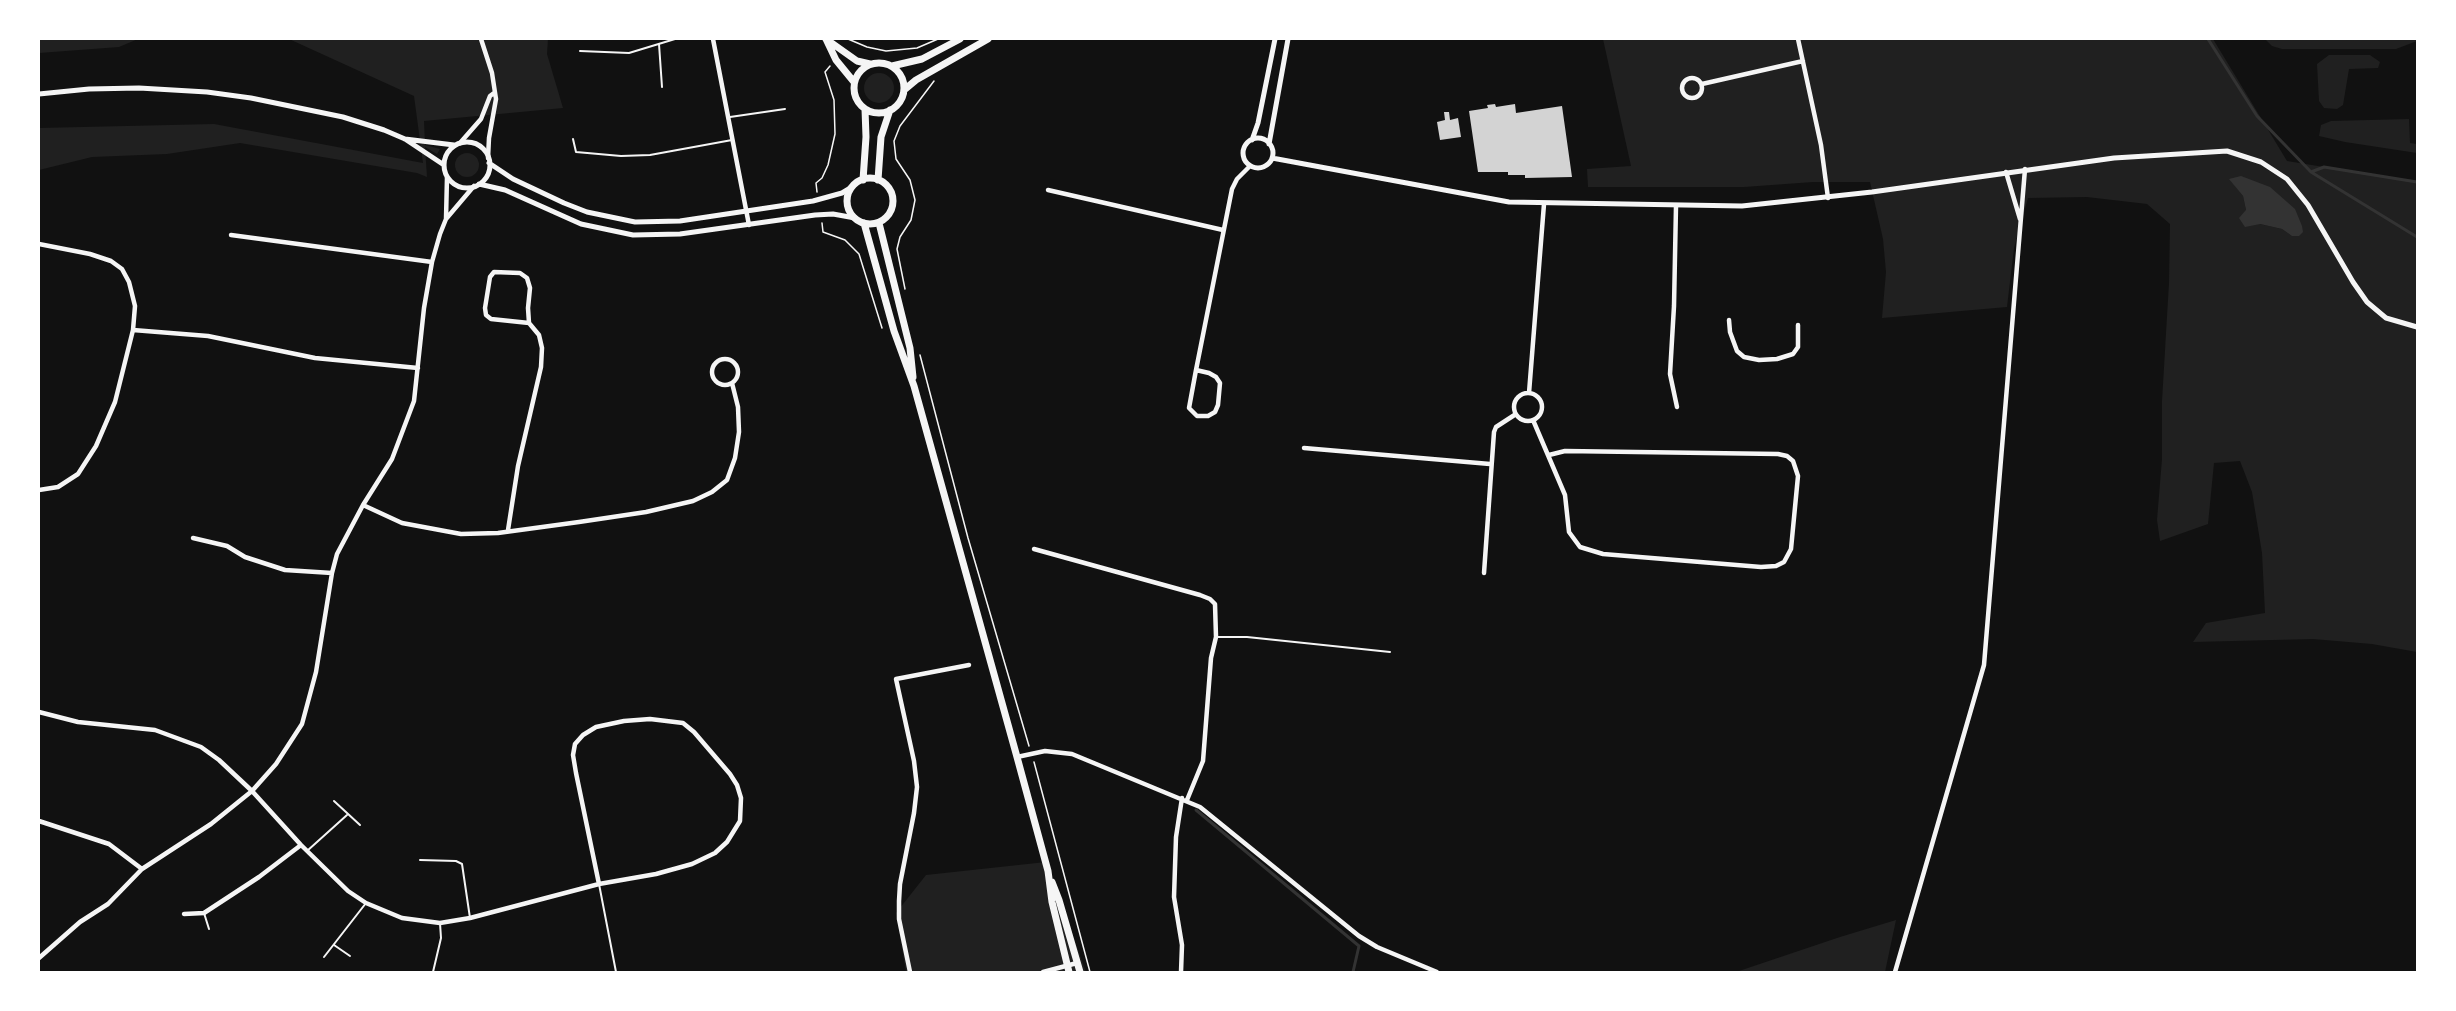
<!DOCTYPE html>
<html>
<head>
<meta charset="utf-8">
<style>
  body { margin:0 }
  #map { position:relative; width:2456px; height:1011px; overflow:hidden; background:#111; font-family:Mulish,sans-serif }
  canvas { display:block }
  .frame { position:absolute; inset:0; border:40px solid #fff; pointer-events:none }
</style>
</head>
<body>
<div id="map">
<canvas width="2456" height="1011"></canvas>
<div class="frame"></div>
</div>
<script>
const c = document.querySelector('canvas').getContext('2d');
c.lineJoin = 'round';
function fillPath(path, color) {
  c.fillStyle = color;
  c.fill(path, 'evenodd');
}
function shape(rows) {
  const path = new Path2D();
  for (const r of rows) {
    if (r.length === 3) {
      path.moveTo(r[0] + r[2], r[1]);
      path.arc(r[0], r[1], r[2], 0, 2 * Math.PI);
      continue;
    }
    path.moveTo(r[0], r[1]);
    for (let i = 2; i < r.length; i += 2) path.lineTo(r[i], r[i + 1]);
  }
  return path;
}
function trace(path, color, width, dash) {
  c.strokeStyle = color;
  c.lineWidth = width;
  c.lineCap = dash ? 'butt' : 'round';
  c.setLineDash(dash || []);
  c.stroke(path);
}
fillPath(shape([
  [39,39,138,39,119,47,39,53],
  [289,39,548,39,547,54,563,108,424,121,425,145,440,149,437,154,425,147,427,177,417,173,240,143,167,154,92,157,39,170,39,128,214,124,423,163,414,96],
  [1603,39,2213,39,2287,161,2417,182,2417,652,2372,644,2313,639,2193,642,2206,623,2265,613,2262,553,2252,492,2240,461,2214,463,2208,524,2160,541,2157,520,2162,459,2162,401,2169,283,2170,224,2147,204,2087,197,2028,198,2014,248,2007,307,1882,318,1886,272,1883,239,1870,182,1813,182,1744,187,1588,187,1587,169,1631,166],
  [2230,179,2292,236,2282,229,2260,224,2246,210,2243,196],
  [2265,39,2417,39,2417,41,2396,49,2282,49,2272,46],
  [2329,55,2370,55,2380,62,2378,68,2349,69,2343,105,2337,109,2324,108,2319,101,2317,64],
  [879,88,15],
  [2409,119,2410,143,2417,144,2417,153,2345,142,2319,136,2321,125,2331,121],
  [467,165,12],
  [1046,862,1086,972,906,972,896,913,926,875],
  [1896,920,1885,972,1736,972,1840,937]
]), '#202020');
fillPath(shape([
  [2241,176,2270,187,2295,209,2302,226,2303,232,2299,236,2292,236,2282,229,2260,224,2245,227,2239,218,2246,210,2243,196,2229,179]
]), '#333');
trace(shape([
  [2208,39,2257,116,2311,172,2417,237],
  [2311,172,2324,167,2417,182],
  [1196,810,1359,946,1353,972]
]), '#333', 3);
fillPath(shape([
  [1495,104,1496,107,1515,104,1516,113,1562,106,1572,177,1525,178,1525,175,1508,175,1508,172,1478,172,1469,111,1488,108,1487,105],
  [1444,112,1449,112,1450,120,1458,118,1461,137,1440,140,1437,122,1445,120]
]), '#d3d3d3');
trace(shape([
  [848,39,867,47,886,51,917,48,938,39],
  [817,192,816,183,822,178,828,165,835,134,834,100,825,72,830,66],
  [822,223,823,232,845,240,859,254,882,328],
  [905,289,897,249,900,237,911,220,915,200,910,180,896,159,894,141,900,126,934,81],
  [920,355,968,538,1029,746],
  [1034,762,1090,972]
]), '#f5f5f5', 1.5);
trace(shape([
  [659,44,662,87],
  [580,51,629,53,675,39],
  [730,117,785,109],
  [573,139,576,152,621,156,650,155,732,140],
  [1216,637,1247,637,1390,652],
  [334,801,360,825],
  [307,851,347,815],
  [420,860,456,861,462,864,470,918],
  [599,884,616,972],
  [204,913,209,929],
  [334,945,350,956],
  [324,957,366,903],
  [433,972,441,938,440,923]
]), '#f5f5f5', 2);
trace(shape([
  [481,39,492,73,496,99,489,138,488,158],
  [713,39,749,225],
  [1798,39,1821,145,1828,198],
  [1692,88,10],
  [1702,84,1803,61],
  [460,143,481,119,490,96,494,93],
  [2006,172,2020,219],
  [1048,190,1223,230],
  [1676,206,1674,306,1670,374,1677,407],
  [446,219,447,177],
  [231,235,432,262],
  [39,244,90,254,111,261,122,269,129,282,135,306,133,330,115,402,96,446,78,474,58,487,39,490],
  [1729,320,1730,332,1737,351,1744,357,1759,360,1777,359,1793,354,1798,347,1798,325],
  [133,330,208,336,315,358,418,368],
  [725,372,13],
  [1196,370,1189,408,1197,416,1208,416,1215,412,1218,405,1220,383,1216,377,1209,373,1196,370,1232,189,1237,179,1250,166],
  [1529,393,1544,204],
  [1528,407,14],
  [1533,420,1565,495,1569,532,1580,547,1603,554,1761,567,1776,566,1784,562,1791,549,1798,476,1793,461,1787,456,1778,454,1565,451,1549,455],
  [1304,448,1490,464],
  [363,505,402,523,461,534,498,533,579,522,646,512,693,501,712,492,727,480,735,458,739,432,738,407,732,383],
  [508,530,518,466,541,367,542,348,539,335,529,323,528,308,530,288,527,278,520,273,494,272,490,277,485,308,486,315,491,319,529,323],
  [193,538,227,546,245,557,285,570,332,573],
  [1034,549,1200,595,1210,599,1215,604,1216,637,1211,658,1203,761,1187,800],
  [1484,573,1494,432,1496,427,1516,414],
  [39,712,78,722,155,730,201,747,219,760,252,791,301,845,348,891,366,903,402,918,440,923,470,918,599,884,656,874,692,864,715,853,727,842,740,821,741,798,737,785,730,774,694,732,683,723,650,719,624,721,596,727,583,735,575,744,573,755,576,773,599,884],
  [1017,757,1045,751,1072,754,1200,807,1359,936,1377,947,1437,972],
  [39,821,109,844,142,869],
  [184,914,204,913,259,877,301,845],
  [39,958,80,922,108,904,142,869,211,824,252,791,276,764,302,724,316,672,332,573,337,554,363,505,392,459,414,401,424,308,432,262,440,234,446,219,474,186],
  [910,972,899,919,899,901,900,884,914,813,917,787,914,761,896,679,969,665],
  [1043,972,1077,963],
  [1181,972,1182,945,1174,897,1176,837,1182,798],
  [1895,972,1984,665,2025,169]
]), '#f5f5f5', 4.5);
trace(shape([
  [39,94,89,89,139,88,207,92,251,98,343,117,384,130,405,139,444,165],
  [1258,153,15],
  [405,139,454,145],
  [1252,140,1258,123,1275,39],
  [467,165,23],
  [1269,144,1288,39],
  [1272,158,1509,202,1742,206,1872,192,2114,158,2227,151,2261,162,2287,179,2308,205,2353,282,2367,302,2386,318,2417,327],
  [489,163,513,179,564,203,587,212,635,222,680,221,813,201,842,193,852,187],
  [479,184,505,190,581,224,633,235,680,234,815,215,833,214,855,218]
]), '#f5f5f5', 5);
trace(shape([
  [826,39,836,60,854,82],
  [826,39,857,61,870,64],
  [879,88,25],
  [892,66,922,59,960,39],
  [904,90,916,80,988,39],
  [870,201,23],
  [863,180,866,137,865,109],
  [878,180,881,137,890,110],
  [864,223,894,331,914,386,1017,757,1048,871,1052,902,1069,972],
  [879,223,910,348,913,377],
  [1052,882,1059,900,1080,972]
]), '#f5f5f5', 7);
</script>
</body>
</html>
